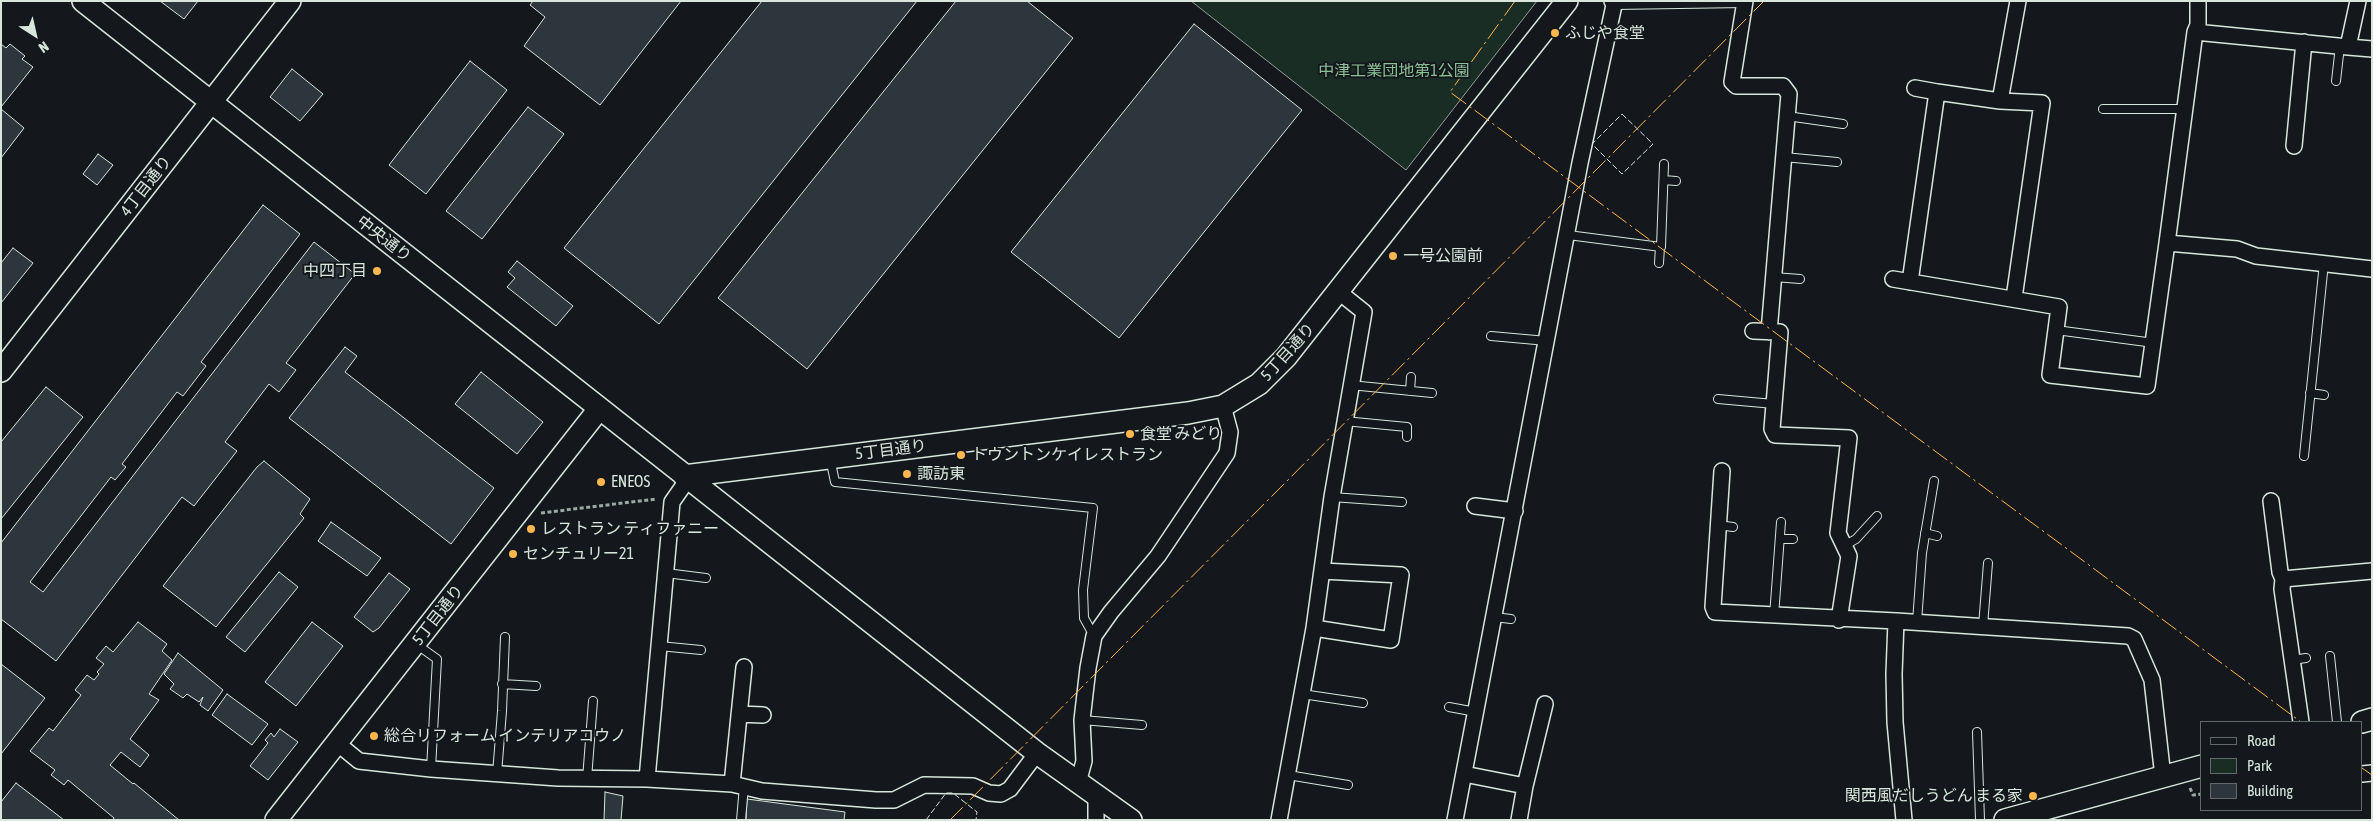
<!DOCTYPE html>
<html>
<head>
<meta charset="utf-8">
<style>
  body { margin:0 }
  #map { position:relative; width:2373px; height:821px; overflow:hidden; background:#14181c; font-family:"Asap Condensed",sans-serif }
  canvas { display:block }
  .frame { position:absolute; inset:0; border:2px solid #d8e6dc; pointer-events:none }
  .legend { position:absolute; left:2200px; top:721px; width:162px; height:90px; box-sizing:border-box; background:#14181c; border:1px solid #626a69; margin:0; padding:6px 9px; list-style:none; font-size:15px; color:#d8e6dc }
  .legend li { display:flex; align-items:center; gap:10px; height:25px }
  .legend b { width:25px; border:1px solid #626a69 }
  .north { position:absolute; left:10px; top:10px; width:50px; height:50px; -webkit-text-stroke:4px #14181c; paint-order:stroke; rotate:145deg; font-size:14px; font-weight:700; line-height:20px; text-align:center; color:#d8e6dc }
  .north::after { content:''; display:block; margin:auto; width:18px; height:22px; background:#d8e6dc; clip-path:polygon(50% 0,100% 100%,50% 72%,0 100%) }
</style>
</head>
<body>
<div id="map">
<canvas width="2373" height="821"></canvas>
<div class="frame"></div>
<ul class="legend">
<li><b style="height:6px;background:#14181c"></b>Road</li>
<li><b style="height:14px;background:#1a2d24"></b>Park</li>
<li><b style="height:14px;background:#2c363c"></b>Building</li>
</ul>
<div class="north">N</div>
</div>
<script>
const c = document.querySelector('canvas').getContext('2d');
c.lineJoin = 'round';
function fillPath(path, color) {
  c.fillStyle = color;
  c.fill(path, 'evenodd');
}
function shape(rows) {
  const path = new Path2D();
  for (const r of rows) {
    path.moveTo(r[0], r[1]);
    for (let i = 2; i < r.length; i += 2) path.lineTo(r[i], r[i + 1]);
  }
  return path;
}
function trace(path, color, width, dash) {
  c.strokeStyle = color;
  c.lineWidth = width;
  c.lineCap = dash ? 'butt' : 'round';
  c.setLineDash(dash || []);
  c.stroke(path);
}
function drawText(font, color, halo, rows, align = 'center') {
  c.font = font + ' "Asap Condensed","Noto Sans JP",sans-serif';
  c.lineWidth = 4;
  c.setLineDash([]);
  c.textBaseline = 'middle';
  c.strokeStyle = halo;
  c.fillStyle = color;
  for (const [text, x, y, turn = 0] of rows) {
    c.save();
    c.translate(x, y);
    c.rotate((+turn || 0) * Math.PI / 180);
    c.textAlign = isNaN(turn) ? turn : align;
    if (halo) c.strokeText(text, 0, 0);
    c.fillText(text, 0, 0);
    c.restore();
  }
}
const green = shape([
  [1191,1,1537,1,1406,170,1191,1]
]);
fillPath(green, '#1a2d24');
trace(green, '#939e99', 1);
const building = shape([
  [160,1,198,1,184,19,160,1],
  [533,1,681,1,600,105,524,46,545,17,530,5,533,1],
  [762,1,917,1,659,324,564,248,762,1],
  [956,1,1027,1,1073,38,807,369,718,298,956,1],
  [1194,24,1302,110,1119,338,1011,252,1194,24],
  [1,44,6,48,10,44,25,56,22,59,33,67,1,107,1,44],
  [470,61,507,90,426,194,389,165,470,61],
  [292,69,323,94,300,121,270,97,292,69],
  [528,107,564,134,482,239,446,211,528,107],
  [1,109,24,128,1,158,1,109],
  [98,154,113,165,97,185,83,174,98,154],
  [263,205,300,234,201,362,206,366,183,396,177,392,122,464,126,467,115,480,111,477,30,582,43,592,314,242,355,274,286,363,296,370,279,392,269,384,225,442,237,451,194,506,182,497,56,661,1,619,1,543,263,205],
  [13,248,33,263,1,303,1,263,13,248],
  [517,261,573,306,556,326,507,287,515,278,508,272,517,261],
  [345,347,357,356,345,372,494,488,451,544,289,418,345,347],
  [481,372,543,422,517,454,455,404,481,372],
  [46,387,83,417,1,519,1,442,46,387],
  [264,461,310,499,300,514,304,518,216,627,163,586,257,467,264,461],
  [331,522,381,558,367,576,318,541,331,522],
  [279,572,298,587,245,652,226,637,279,572],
  [389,573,410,589,379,628,373,632,354,617,389,573],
  [138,622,167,644,162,651,172,660,149,694,159,700,130,739,149,755,140,767,121,752,110,765,133,784,134,783,179,820,113,820,114,818,68,780,64,785,51,775,55,770,30,751,49,728,53,731,81,695,75,690,87,675,94,680,99,674,97,672,104,664,96,658,106,646,113,652,138,622],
  [312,622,343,646,296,706,265,682,312,622],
  [178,653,223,690,208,711,200,705,203,697,199,702,187,694,183,698,170,689,174,684,164,674,178,653],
  [1,664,45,698,1,754,1,664],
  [227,694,268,724,252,745,212,715,227,694],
  [280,729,298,742,268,780,250,766,268,743,265,740,271,733,274,737,280,729],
  [16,783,64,820,1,820,1,802,16,783],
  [605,792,623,796,621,820,604,820,605,792],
  [747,799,845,812,844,820,746,820,747,799]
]);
fillPath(building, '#2c363c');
trace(building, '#d8e6dc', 1);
const lane = shape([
  [1614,5,1745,3],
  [2336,81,2340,46],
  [2103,109,2185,109],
  [1787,116,1843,124],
  [1784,157,1837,162],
  [1664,180,1676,181],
  [1568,235,1661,247,1664,164],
  [1659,263,1660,247],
  [1774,277,1800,279],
  [2056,330,2154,343],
  [1491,336,1547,341],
  [1350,385,1432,393],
  [1410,391,1411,377],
  [2310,393,2324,395],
  [1718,399,1774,404],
  [1344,421,1407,427,1407,437],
  [2304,456,2324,263],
  [830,458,835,482,1093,508,1083,590,1084,618,1094,636],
  [1332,497,1402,502],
  [1718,525,1733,527],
  [1925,533,1937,536],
  [1780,539,1793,539],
  [1844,546,1856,539,1877,516],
  [666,573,706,578],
  [1774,616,1781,522],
  [1494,617,1511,619],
  [1917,622,1922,553,1934,481],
  [1983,626,1988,563],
  [416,644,437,659,431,769],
  [659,646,701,650],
  [2330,656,2337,722],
  [2292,660,2306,658],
  [502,684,536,686],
  [1302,694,1363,703],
  [1449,707,1476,712],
  [1082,720,1142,725],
  [1977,732,1980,820],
  [497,774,502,711,505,637],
  [1288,775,1348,785],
  [587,779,593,701],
  [741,820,744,786]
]);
const street = shape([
  [1745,1,1732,82,1736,86,1783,86,1789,94,1769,332],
  [2358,1,2348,47,2195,32,2167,243,2237,249,2256,256,2372,269],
  [2195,32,2198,25,2198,1],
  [2348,47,2372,49],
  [1915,88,1937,92],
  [2000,101,2018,1],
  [2294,146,2304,42],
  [1893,279,2059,307,2050,375,2147,386,2167,243],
  [1910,282,1937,92,2000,101,2042,103,2014,298],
  [1753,331,1780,332,1772,429,1775,435,1849,438,1838,533,1849,556,1839,620],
  [1722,471,1713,607,1715,612,1896,621,1894,674,1895,722,1904,820],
  [2271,501,2280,572,2283,579],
  [1475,506,1515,511],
  [1896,621,2128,636,2134,639,2152,680,2163,777],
  [1314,628,1391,640,1401,575,1322,571],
  [739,714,763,715],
  [2301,722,2282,589,2283,579,2372,571],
  [337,743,359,761,431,769,558,778,647,779,732,784,744,667],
  [1464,774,1525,786,1545,704],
  [2362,774,2372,773],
  [647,779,672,502,688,479],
  [1078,783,1084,761,1082,720,1088,668,1094,636,1111,612,1158,556,1227,453,1230,432,1223,406],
  [732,784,762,791,876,800,894,800,924,785,973,786,989,793,1001,794,1010,789,1037,753],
  [1096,820,1096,796],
  [1279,820,1314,628,1332,497,1364,312,1339,292],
  [1455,820,1580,163,1614,5,1612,1],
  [1519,820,1525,786]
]);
const secondary = shape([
  [83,1,1037,753,1131,820],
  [1,371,290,1],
  [684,476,1188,413,1223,406,1259,384,1286,357,1567,1],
  [2362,722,2372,719],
  [276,820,599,409],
  [2005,820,2202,766]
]);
trace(lane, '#d8e6dc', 10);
trace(street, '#d8e6dc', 18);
trace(secondary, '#d8e6dc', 24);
trace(shape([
  [541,513,656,499],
  [2190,788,2193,795,2202,794]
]), '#9da8a2', 3, [4, 2.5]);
trace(lane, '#14181c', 8);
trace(street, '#14181c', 15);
trace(secondary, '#14181c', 21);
trace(shape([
  [1622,114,1653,144,1622,174,1592,144,1622,114],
  [926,820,946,793,953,793,977,812,976,820]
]), '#d8e6dc', 1, [6, 2.5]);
trace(shape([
  [1515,1,1450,92,2301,722],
  [2362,768,2372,775],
  [950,820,1764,1]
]), '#ffb74d', 1, [18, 4, 2.5, 4]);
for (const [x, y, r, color] of [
  [1555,33,5,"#ffb74d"],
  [1393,256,5,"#ffb74d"],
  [377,271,5,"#ffb74d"],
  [1130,434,5,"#ffb74d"],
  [961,455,5,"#ffb74d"],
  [907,474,5,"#ffb74d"],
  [601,482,5,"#ffb74d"],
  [531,529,5,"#ffb74d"],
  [513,554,5,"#ffb74d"],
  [374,736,5,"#ffb74d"],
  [2033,796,5,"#ffb74d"]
]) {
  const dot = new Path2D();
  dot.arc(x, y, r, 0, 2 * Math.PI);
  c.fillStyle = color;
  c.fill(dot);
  trace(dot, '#14181c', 2);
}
drawText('16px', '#d8e6dc', '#14181c', [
  ["ふじや食堂",1565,33],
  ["一号公園前",1403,256],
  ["中四丁目",367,271,"right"],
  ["食堂 みどり",1140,434],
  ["トウントンケイレストラン",971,455],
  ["諏訪東",917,474],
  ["ENEOS",611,482],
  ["レストラン ティファニー",541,529],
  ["センチュリー21",523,554],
  ["総合リフォーム インテリアコウノ",384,736],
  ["関西風だしうどん まる家",2023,796,"right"]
], 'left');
drawText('16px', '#8ac095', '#14181c', [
  ["中津工業団地第1公園",1394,71]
]);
drawText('16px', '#d8e6dc', '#14181c', [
  ["4丁目通り",146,186,-52],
  ["中央通り",384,239,38],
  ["5丁目通り",1288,352,-48],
  ["5丁目通り",891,450,-7],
  ["5丁目通り",438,615,-52]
]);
</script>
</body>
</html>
